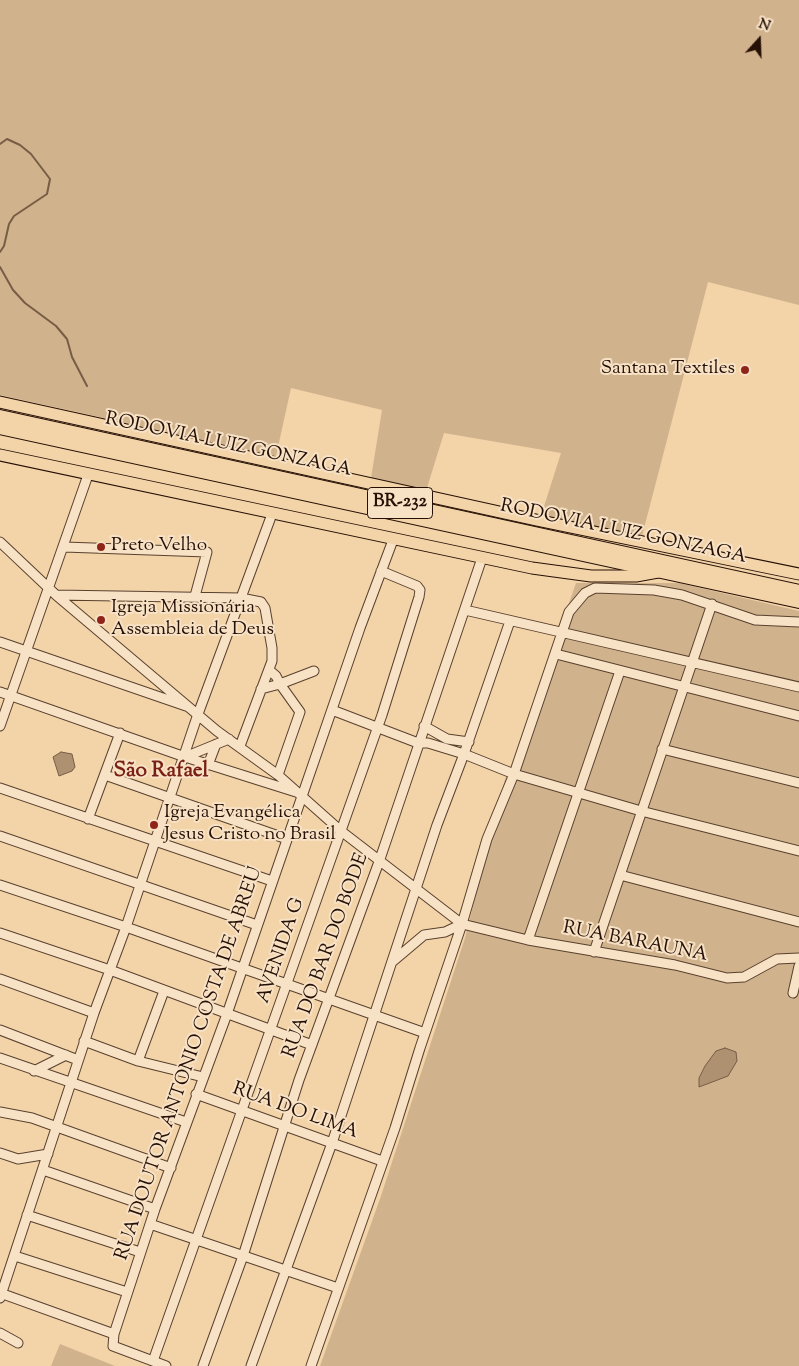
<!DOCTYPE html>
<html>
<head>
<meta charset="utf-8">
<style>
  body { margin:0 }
  #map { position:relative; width:799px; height:1366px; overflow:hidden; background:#f3d3a8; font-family:"Sorts Mill Goudy",serif }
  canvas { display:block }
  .north { position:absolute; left:734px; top:15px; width:50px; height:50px; -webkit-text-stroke:4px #f7e2c6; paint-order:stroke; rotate:20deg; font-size:14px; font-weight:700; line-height:20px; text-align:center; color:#261005 }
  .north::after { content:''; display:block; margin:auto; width:18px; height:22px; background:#261005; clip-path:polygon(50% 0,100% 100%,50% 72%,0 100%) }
</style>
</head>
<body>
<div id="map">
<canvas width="799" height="1366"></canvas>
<div class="north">N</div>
</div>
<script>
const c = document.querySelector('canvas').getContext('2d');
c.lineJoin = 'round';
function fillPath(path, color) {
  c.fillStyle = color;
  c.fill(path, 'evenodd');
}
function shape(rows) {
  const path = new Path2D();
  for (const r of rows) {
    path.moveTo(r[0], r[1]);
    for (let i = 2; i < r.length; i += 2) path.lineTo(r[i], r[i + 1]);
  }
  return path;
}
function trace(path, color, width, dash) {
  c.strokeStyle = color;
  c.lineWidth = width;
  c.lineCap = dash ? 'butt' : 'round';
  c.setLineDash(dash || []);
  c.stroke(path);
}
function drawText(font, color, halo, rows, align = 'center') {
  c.font = font + ' "Sorts Mill Goudy",serif';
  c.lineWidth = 4;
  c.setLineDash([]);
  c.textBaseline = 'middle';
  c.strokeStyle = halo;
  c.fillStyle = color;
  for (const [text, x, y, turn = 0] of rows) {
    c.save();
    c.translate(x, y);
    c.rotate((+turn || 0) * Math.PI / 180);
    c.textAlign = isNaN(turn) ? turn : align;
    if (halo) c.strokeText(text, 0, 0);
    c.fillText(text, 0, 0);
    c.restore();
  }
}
fillPath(shape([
  [0,0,799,0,799,305,708,282,642,536,541,516,561,453,444,433,426,491,371,478,382,410,291,388,276,456,0,395],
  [576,583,679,583,799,611,799,1366,320,1366,381,1196,465,938,505,779,514,761],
  [60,1344,115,1366,51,1366]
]), '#d0b28c');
const water = shape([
  [61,752,72,754,75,767,72,771,59,776,53,757,61,752],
  [725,1048,736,1052,737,1061,728,1076,699,1087,699,1078,705,1066,716,1051,725,1048]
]);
fillPath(water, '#ad9171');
trace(water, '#775d46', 1);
trace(shape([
  [0,144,7,139,20,145,31,154,50,179,47,194,14,216,9,224,4,246,0,252],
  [0,267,13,290,25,303,56,326,67,339,72,357,87,386]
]), '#775d46', 2);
const minor = shape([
  [0,542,56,595,217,731,278,775,341,831,462,924,528,940,675,965,727,978,744,977,777,959,799,958],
  [64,547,207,552,195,596],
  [56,595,241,598,261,602,265,608,272,648,272,661,240,746],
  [465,610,799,687],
  [0,642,186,706],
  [556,654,799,716],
  [269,670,276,676,280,684,314,671],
  [261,689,280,684,300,712,278,775],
  [0,692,185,757,296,792],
  [332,710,418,743,428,743,464,754,514,774,641,811,799,851],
  [0,726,88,475],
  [424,726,447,739,469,742],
  [662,749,799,783],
  [185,757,229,739],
  [208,765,216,744],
  [105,775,287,839],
  [0,788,272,881],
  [88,819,120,733],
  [0,836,257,925],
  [620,875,799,922],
  [0,885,126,927,425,1033],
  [0,933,110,970,312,1045],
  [528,940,620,671],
  [594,952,712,604],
  [392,962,424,935,445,932,462,924],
  [0,979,94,1013],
  [793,993,799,966],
  [0,1030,78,1060],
  [84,1041,138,1061,203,1077],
  [0,1058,186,1122],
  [138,1061,164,991],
  [34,1071,66,1055],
  [196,1094,382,1161],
  [0,1112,32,1118,171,1168],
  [0,1153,18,1159,48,1154],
  [43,1170,155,1209],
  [27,1215,140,1252],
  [150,1224,338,1288],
  [15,1256,127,1292],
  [0,1293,114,1334],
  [0,1298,94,1013,126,927,198,714,272,514],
  [0,1333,18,1343],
  [153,1361,382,715,419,597,420,590,417,586,381,571],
  [166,1366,113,1346,114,1334,155,1209,227,1014,360,628,393,540],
  [203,1366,243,1256,299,1080,380,859,482,558],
  [251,1366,332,1143,437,825,464,754,510,621],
  [311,1366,395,1128,420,1048,462,924,487,839,514,774,569,612,585,593,595,588,654,590,682,595,755,620,799,622]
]);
const major = shape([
  [0,402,536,520,799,574],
  [0,455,532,568,591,576,636,576,658,572]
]);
const highway = shape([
  [0,416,799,591],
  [0,428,799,602]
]);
trace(minor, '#59412e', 11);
trace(major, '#261005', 13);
trace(highway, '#261005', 14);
trace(minor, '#f7e2c6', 9);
trace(major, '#f3d3a8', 11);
trace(highway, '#f3d3a8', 12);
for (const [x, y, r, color] of [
  [745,370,5,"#8f2418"],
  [101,547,5,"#8f2418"],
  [101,620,5,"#8f2418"],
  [154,825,5,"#8f2418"]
]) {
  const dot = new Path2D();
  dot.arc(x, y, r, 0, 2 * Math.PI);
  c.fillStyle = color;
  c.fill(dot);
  trace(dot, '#f7e2c6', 2);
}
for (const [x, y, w] of [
  [400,503,65]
]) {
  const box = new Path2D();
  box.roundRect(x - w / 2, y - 15.5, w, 31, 4);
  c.fillStyle = '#f7e2c6';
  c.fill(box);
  trace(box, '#261005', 1);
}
drawText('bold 18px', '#261005', null, [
  ["BR-232",400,503]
]);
drawText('19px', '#261005', '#f7e2c6', [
  ["Santana Textiles",735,370,"right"],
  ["Preto Velho",111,547],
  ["Igreja Missionária",111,609],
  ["Assembleia de Deus",111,631],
  ["Igreja Evangélica",164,814],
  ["Jesus Cristo no Brasil",164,836]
], 'left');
drawText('19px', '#261005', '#f7e2c6', [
  ["RODOVIA LUIZ GONZAGA",228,446,12],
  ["RODOVIA LUIZ GONZAGA",623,533,12],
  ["RUA BARAUNA",635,943,11],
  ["AVENIDA G",282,951,-71],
  ["RUA DO BAR DO BODE",327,956,-70],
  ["RUA DOUTOR ANTONIO COSTA DE ABREU",190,1064,-71],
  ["RUA DO LIMA",295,1112,20]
]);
drawText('bold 21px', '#7a1f14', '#f7e2c6', [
  ["São Rafael",161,772]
]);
</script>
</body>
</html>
